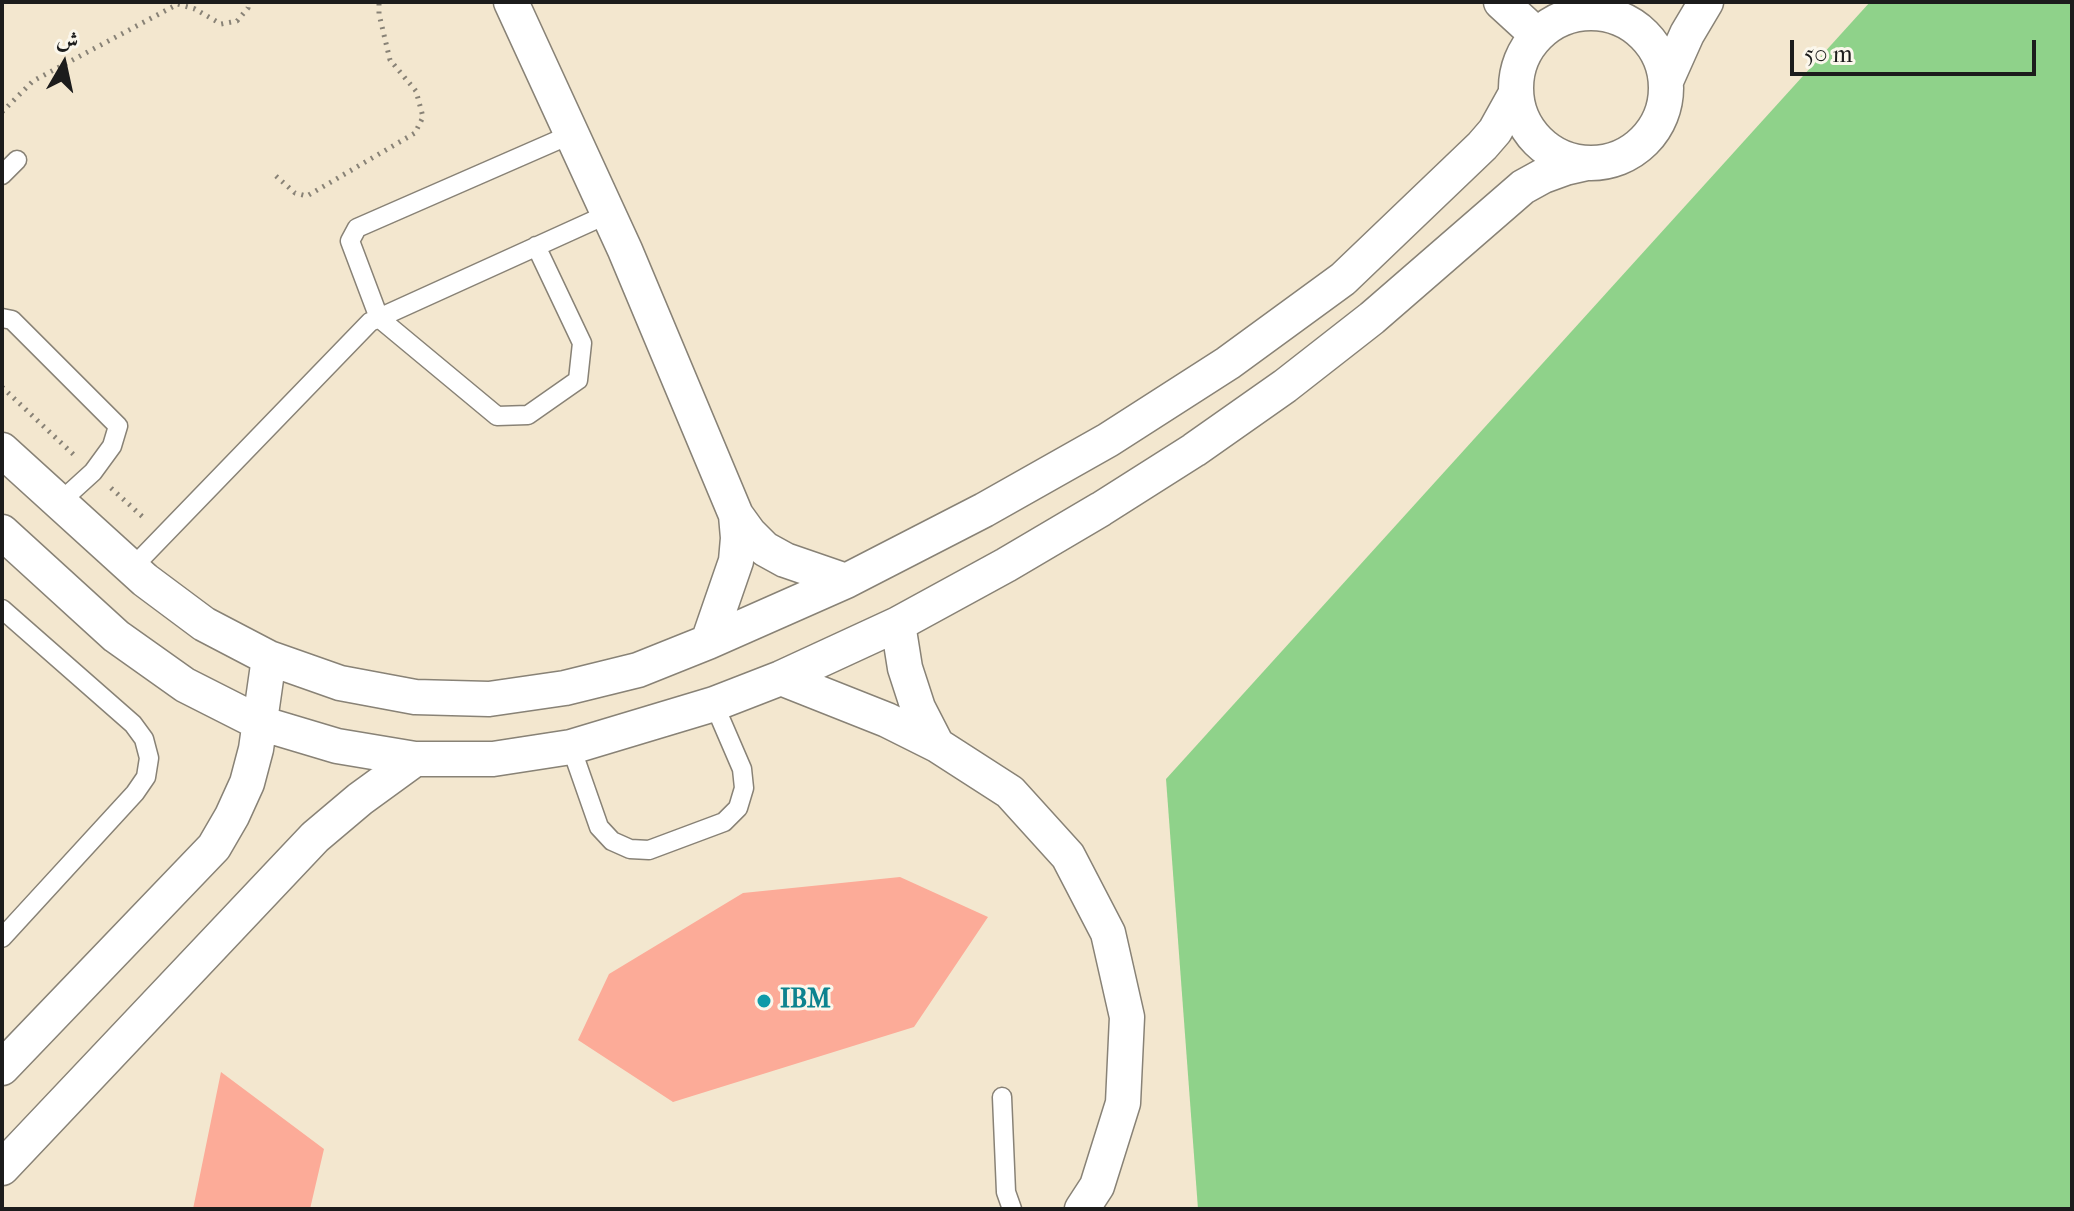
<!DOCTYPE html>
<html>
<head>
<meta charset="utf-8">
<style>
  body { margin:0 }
  #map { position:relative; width:2074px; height:1211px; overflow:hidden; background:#f3e7cf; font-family:"IM FELL French Canon",Amiri,serif }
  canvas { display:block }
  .frame { position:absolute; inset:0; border:4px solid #1c1c1c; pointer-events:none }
  .north { position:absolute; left:24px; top:24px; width:80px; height:80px; -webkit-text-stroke:6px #fbf7ec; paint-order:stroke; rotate:9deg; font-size:22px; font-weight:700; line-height:32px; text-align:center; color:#1c1c1c }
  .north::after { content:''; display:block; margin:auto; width:28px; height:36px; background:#1c1c1c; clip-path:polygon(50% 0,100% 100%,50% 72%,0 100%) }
  .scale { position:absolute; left:1790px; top:40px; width:246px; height:36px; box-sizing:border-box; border:4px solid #1c1c1c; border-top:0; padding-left:10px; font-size:24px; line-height:28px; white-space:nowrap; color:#1c1c1c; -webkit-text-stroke:6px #fbf7ec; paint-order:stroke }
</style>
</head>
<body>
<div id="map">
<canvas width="2074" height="1211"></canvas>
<div class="frame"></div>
<div class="north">ش</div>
<div class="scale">50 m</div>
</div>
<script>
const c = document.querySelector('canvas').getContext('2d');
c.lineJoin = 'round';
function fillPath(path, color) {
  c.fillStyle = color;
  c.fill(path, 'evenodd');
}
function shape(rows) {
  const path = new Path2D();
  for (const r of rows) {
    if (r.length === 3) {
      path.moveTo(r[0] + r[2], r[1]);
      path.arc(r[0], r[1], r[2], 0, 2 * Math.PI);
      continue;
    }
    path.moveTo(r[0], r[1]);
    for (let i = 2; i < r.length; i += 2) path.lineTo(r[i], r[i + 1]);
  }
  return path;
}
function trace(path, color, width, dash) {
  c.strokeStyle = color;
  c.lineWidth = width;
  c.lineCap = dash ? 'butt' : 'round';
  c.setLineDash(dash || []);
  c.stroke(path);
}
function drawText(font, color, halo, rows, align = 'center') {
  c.font = font + ' "IM FELL French Canon",serif';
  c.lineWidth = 6;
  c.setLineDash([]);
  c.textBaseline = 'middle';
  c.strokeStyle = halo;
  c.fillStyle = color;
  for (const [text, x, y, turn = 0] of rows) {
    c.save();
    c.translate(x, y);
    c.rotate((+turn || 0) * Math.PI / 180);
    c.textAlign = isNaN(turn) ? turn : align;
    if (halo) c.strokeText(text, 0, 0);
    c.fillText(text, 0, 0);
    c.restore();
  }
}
fillPath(shape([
  [1870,2,2072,2,2072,1209,1198,1209,1166,779]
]), '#8fd28a');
fillPath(shape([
  [900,877,988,917,914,1027,673,1102,578,1040,609,974,743,893],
  [221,1072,324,1149,310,1209,193,1209]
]), '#fcab98');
const service = shape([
  [2,175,17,160],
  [536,246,582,343,578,380,528,415,497,416,379,318,350,241,357,228,572,134],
  [2,318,12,320,118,426,112,446,93,472,60,502],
  [132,568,370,322,608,214],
  [2,609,133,724,144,739,149,758,146,777,135,793,2,938],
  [571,747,599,827,612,841,630,849,649,850,724,822,738,808,744,788,742,769,714,704],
  [1002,1097,1006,1192,1012,1209]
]);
const minor = shape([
  [511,2,625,250,736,515,749,533,765,549,785,560,846,581],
  [1501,2,1537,35],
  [1591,88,75],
  [1666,81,1687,34,1706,2],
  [2,450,145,580,204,624,269,658,340,683,415,697,489,699,565,688,638,670,708,642,846,581,984,510,1108,440,1228,363,1343,279,1482,146,1495,131,1515,95],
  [2,532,116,636,185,685,260,723,337,746,415,759,493,759,571,747,714,704,781,678,898,624,1006,565,1101,509,1194,450,1285,386,1372,318,1523,187,1543,176,1565,168,1587,163],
  [898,624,905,668,918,708,937,745],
  [708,642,736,561,738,538,736,515],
  [781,678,887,720,937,745,1010,792,1068,856,1108,933,1127,1017,1123,1103,1097,1186,1082,1209],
  [2,1068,214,847,232,816,247,783,256,749,269,658],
  [2,1168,315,837,360,799,415,759]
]);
trace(service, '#888276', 21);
trace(minor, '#888276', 37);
trace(shape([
  [2,112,33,81,178,4,195,9,221,24,237,21,248,8,249,2],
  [276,176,295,193,307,196,415,133,423,117,416,91,390,60,379,14,379,2],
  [2,387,74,455],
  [111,488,145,519]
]), '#888276', 5, [2, 6]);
trace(service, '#fff', 18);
trace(minor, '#fff', 34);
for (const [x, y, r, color] of [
  [764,1001,8,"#0f9aa8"]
]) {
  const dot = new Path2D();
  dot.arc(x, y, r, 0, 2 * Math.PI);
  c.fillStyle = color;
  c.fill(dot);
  trace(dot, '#fbf7ec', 3);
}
drawText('bold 26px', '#0d838f', '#fbf7ec', [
  ["IBM",780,1001]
], 'left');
</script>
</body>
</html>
